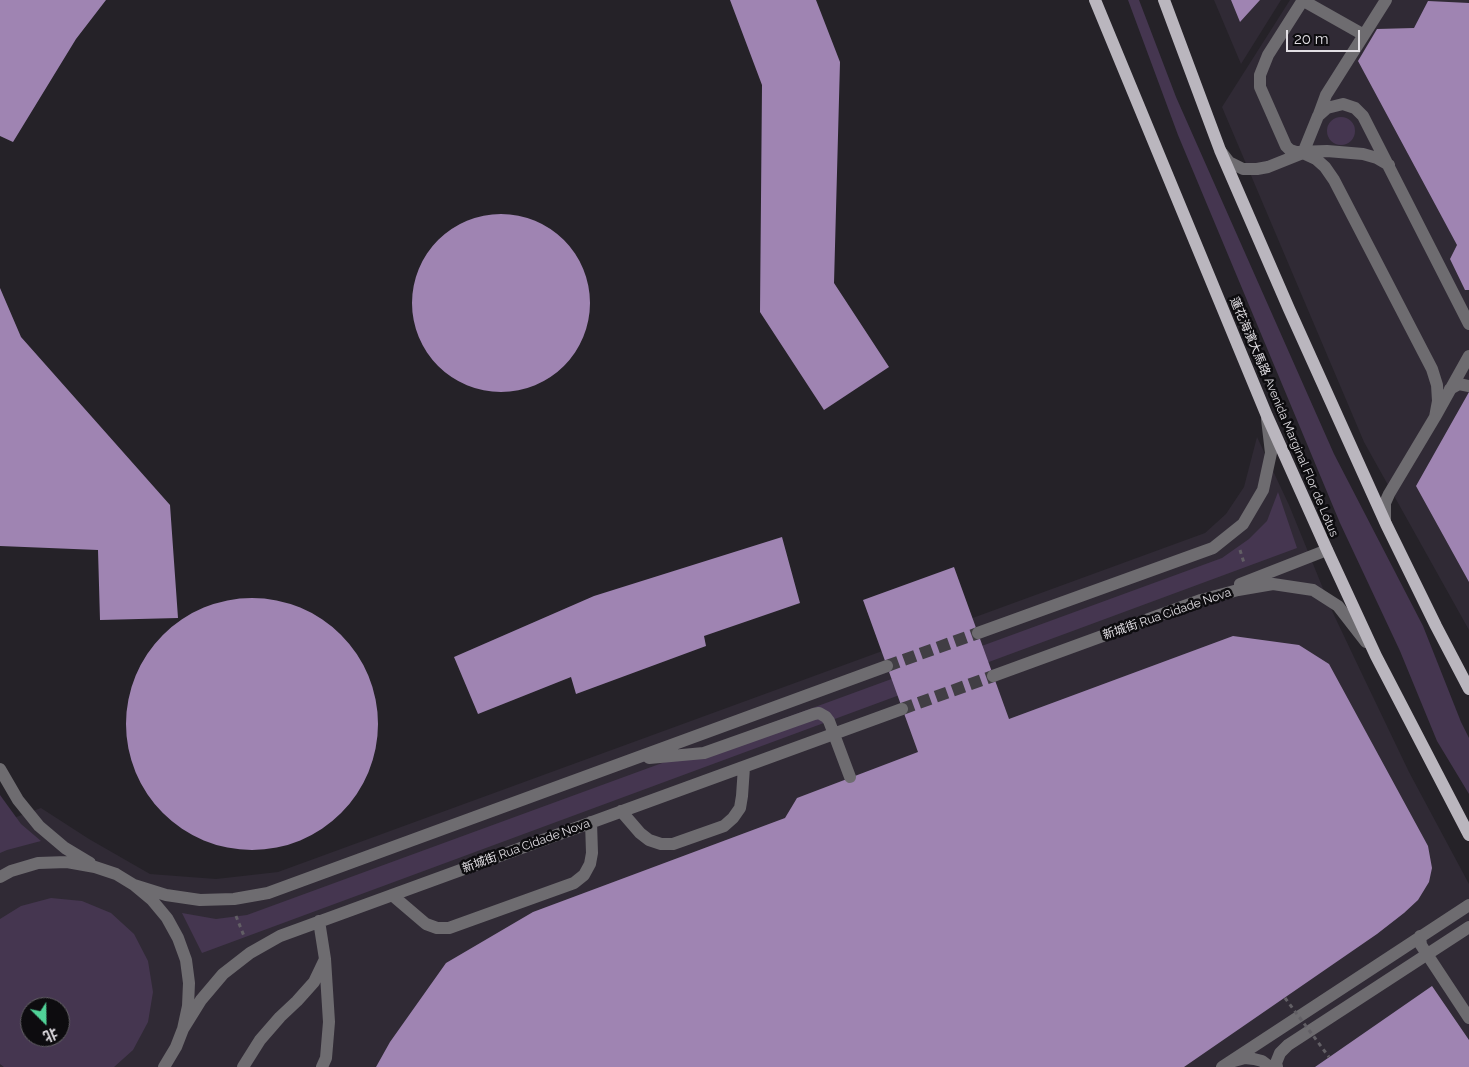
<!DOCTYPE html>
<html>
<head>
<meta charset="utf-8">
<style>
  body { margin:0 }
  #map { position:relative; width:1469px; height:1067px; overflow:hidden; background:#252228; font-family:Raleway,"Noto Sans SC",sans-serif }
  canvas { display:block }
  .north { position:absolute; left:20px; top:997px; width:50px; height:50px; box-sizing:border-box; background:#0d0c0f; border:1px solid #626064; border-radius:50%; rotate:157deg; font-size:14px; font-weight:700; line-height:20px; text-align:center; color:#e2dfe4 }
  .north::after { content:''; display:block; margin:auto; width:18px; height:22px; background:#50d398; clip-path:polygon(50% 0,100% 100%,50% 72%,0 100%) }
  .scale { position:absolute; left:1286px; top:30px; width:74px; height:22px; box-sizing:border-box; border:2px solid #e2dfe4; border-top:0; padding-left:6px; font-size:15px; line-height:18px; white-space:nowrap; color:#e2dfe4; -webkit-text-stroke:4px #0d0c0f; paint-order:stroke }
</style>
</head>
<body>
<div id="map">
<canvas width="1469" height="1067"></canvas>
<div class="north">北</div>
<div class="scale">20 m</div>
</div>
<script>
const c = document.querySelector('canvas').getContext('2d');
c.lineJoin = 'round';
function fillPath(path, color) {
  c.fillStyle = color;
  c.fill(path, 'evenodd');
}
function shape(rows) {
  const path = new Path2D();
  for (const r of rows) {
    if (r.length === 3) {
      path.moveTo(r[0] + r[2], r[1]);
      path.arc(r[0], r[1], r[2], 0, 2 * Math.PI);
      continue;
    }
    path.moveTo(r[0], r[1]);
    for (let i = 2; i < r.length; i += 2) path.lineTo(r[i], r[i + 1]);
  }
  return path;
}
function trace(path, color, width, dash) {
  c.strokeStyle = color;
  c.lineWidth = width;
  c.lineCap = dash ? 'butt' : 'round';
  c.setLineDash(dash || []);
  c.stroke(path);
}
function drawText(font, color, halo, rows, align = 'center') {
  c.font = font + ' Raleway,"Noto Sans SC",sans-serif';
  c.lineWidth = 5;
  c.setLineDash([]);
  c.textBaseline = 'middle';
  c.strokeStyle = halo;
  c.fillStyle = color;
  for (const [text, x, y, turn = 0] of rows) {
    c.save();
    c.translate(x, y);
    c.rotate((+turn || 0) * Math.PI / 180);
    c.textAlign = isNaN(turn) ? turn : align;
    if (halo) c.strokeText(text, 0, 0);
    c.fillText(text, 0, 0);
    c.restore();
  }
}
fillPath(shape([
  [1214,0,1281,0,1241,64],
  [1290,0,1469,0,1469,630,1364,442,1222,107],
  [1257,437,1289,505,1333,613,1362,674,1409,772,1469,884,1469,1067,0,1067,0,823,41,808,89,839,150,874,216,879,278,872,1205,533,1226,514,1244,487],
  [30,1007,60,1007,60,1037,30,1037]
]), '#302a35');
fillPath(shape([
  [1128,0,1139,0,1176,97,1334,454,1423,626,1461,722,1469,738,1469,794,1437,741,1400,651,1340,523,1178,135],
  [1341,131,14],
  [1278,492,1297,548,202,953,182,913,216,919,247,915,1222,558,1249,539,1267,521],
  [0,795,21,824,41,841,7,850,0,853],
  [51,898,82,901,111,913,134,934,148,961,153,992,148,1022,133,1050,114,1067,4,1067,0,1064,0,919,21,906],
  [30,1007,60,1007,60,1037,30,1037]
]), '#453650');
fillPath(shape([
  [0,0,106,0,76,39,13,142,0,136],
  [730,0,816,0,840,62,834,283,889,367,824,410,760,312,762,85],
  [1231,0,1260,0,1240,22],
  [1428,1,1469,3,1469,290,1465,290,1450,259,1457,245,1358,61,1377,29,1414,28],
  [501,303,89],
  [0,288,21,337,170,505,178,618,100,620,98,550,0,546],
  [1469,392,1469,582,1416,486],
  [782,537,800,603,704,636,706,646,576,694,571,677,478,714,454,657,594,596],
  [954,567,1009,719,1233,636,1299,645,1329,664,1428,846,1432,868,1429,882,1418,900,1404,913,1377,934,1184,1067,376,1067,390,1042,446,963,533,912,785,818,797,798,918,752,863,600],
  [252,724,126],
  [1432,986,1469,1040,1469,1067,1315,1067]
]), '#9f84b2');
trace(shape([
  [887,666,978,633],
  [902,709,993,676]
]), '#413e44', 12, [12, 6]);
trace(shape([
  [1240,550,1244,563],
  [236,916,244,936]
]), '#625f65', 3, [4, 4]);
trace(shape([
  [1302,0,1364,35],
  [1303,0,1268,55,1260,75,1260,87,1286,146,1290,150,1296,152,1327,151,1363,154,1377,158,1389,165],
  [1319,114,1326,95,1386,0],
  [1222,153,1229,162,1243,169,1257,169,1268,167,1303,153,1318,116,1327,108,1343,104,1355,108,1363,116,1469,324],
  [1303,153,1316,159,1325,167,1334,180,1432,369,1437,385,1438,401,1435,417],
  [1450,389,1459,384,1469,386],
  [1385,521,1385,503,1389,494,1435,417,1469,356],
  [1240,584,1327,550],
  [978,633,1213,548,1243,524,1263,490,1271,453,1267,419],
  [993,676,1201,600,1238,590,1273,584,1313,590,1338,606,1366,642],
  [649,758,704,753,814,714,819,713,826,717,829,721,850,777],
  [0,769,18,800,39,826,65,848,90,863],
  [621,811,640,833,649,840,661,844,673,844,724,826,733,818,740,808,742,796,744,767],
  [0,877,11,871,38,863,67,862,95,867,116,874,134,885,152,900,167,918,178,938,186,960,189,983,188,1006,183,1029,176,1047,164,1067],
  [134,885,166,895,200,900,234,899,268,893,887,666],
  [392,895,426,924,437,928,449,928,574,883,584,875,590,864,592,853,591,822],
  [319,921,325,959,329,1022,326,1058,322,1067],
  [1420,936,1421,945,1469,1018],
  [183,1029,201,1000,223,974,250,953,280,936,902,709],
  [1234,1061,1245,1058,1254,1059,1262,1061,1270,1067],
  [243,1067,260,1040,280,1017,297,1001,314,982,325,959],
  [1222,1067,1469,905],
  [1277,1067,1276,1063,1280,1053,1288,1045,1469,927]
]), '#6e6c70', 12);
trace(shape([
  [1095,0,1267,416,1327,550,1376,656,1469,835],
  [1164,0,1220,150,1289,309,1386,524,1436,626,1469,689]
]), '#bab6be', 12);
trace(shape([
  [1285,998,1329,1057]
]), '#625f65', 3, [4, 4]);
drawText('12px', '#e2dfe4', '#0d0c0f', [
  ["蓮花海濱大馬路 Avenida Marginal Flor de Lótus",1284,417,67],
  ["新城街 Rua Cidade Nova",1167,614,-19],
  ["新城街 Rua Cidade Nova",526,846,-20]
]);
</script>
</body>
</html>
